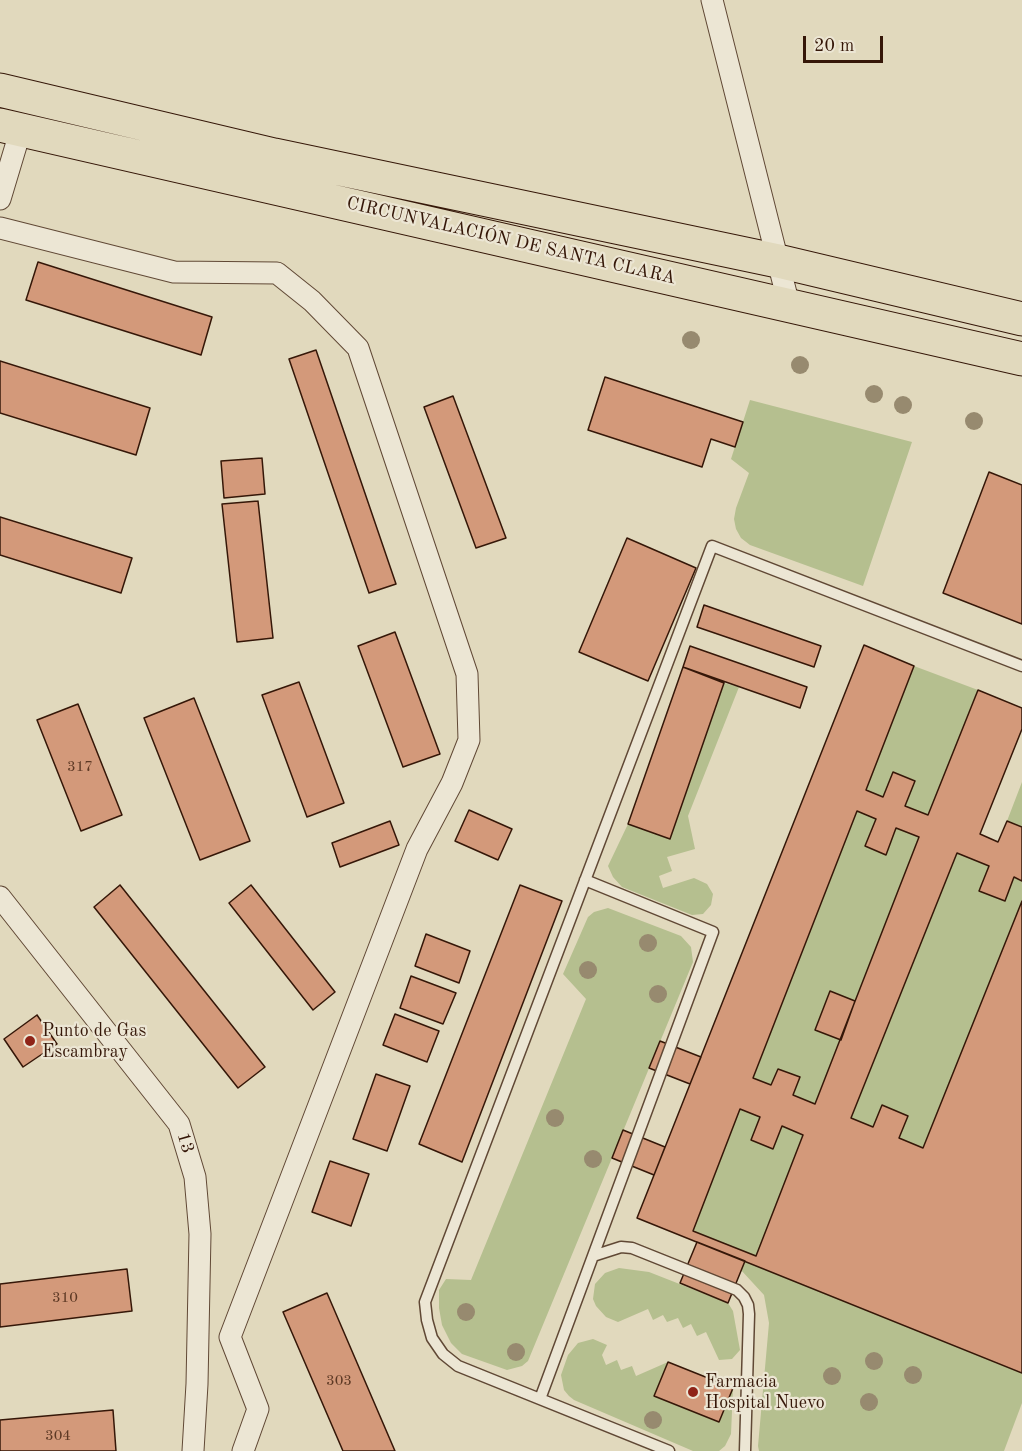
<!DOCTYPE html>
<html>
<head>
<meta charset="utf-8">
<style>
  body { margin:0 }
  #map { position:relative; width:1022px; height:1451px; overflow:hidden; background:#e1d9bd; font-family:"Old Standard TT",serif }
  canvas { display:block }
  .scale { position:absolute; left:803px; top:36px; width:80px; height:27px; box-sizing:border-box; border:3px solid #351708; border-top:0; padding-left:8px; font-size:18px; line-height:21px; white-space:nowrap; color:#351708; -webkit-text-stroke:4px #ece6d4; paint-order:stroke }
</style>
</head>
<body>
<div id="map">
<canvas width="1022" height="1451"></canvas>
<div class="scale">20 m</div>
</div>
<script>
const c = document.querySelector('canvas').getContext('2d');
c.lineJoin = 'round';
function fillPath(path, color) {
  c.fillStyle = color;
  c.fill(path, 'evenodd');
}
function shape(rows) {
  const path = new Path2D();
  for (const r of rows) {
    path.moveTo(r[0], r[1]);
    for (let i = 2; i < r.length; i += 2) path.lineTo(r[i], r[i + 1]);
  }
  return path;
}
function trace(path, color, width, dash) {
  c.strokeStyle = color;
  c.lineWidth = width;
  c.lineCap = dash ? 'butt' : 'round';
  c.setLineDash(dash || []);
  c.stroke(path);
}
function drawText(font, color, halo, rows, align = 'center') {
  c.font = font + ' "Old Standard TT",serif';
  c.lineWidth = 4.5;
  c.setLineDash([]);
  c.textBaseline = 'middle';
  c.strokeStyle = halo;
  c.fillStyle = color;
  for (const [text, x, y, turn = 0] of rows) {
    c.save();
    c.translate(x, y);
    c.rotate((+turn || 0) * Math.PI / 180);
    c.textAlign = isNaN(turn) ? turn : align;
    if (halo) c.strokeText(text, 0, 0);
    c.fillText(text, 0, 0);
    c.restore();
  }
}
fillPath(shape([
  [750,400,912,442,863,586,750,545,741,538,736,529,734,519,736,508,749,473,731,459],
  [914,666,978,690,928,815,905,806,914,780,893,772,883,797,866,790],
  [724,683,739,687,688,816,695,849,667,857,672,871,659,876,663,888,694,878,707,884,713,894,711,905,703,914,692,915,622,887,613,877,608,866,628,824,670,839],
  [1022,782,1022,827,1007,821],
  [857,811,876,819,866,846,886,854,896,828,919,837,815,1104,793,1095,799,1077,778,1069,771,1085,753,1078],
  [957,853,989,866,979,891,1005,901,1014,877,1022,881,1022,901,923,1148,899,1138,907,1116,882,1105,873,1127,851,1118],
  [608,908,681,936,691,947,693,962,528,1361,522,1366,507,1370,462,1354,451,1343,442,1325,439,1308,439,1290,446,1279,471,1280,586,999,563,974,588,917,594,912],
  [740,1109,760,1117,751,1140,772,1149,782,1126,803,1135,756,1256,693,1231],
  [745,1261,1022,1373,1022,1403,1004,1451,759,1451,758,1446,769,1323,764,1295,741,1270],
  [619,1268,649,1272,728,1303,733,1311,740,1350,732,1359,719,1360,706,1332,697,1336,691,1324,683,1328,678,1318,667,1322,663,1315,653,1320,648,1309,618,1322,606,1317,596,1306,593,1299,595,1284,605,1273],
  [593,1339,607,1345,602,1355,606,1365,617,1360,621,1370,632,1366,636,1376,668,1362,654,1396,718,1422,733,1388,731,1434,725,1446,719,1451,693,1451,574,1400,569,1396,564,1390,561,1375,568,1355,578,1343]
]), '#b5bf8f');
const building = shape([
  [38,262,212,317,201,355,26,300,38,262],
  [316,350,396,584,369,593,289,359,316,350],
  [0,361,150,408,136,455,0,413,0,361],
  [605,377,743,422,735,447,711,439,702,467,588,430,605,377],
  [453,396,506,538,476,548,424,407,453,396],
  [262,458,265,494,224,498,221,461,262,458],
  [989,472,1022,485,1022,624,943,593,989,472],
  [258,501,273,638,237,642,222,504,258,501],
  [0,517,132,558,121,593,0,555,0,517],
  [627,538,696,568,648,681,579,652,627,538],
  [704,605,821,646,814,667,697,627,704,605],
  [395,632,440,754,403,767,358,646,395,632],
  [864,645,914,666,866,790,883,797,893,772,915,781,905,806,928,815,978,690,1022,708,1022,729,980,834,998,842,1007,821,1022,827,1022,881,1014,877,1005,901,979,891,989,866,957,853,851,1118,873,1127,882,1105,908,1116,899,1138,923,1148,1022,901,1022,1373,637,1218,864,645],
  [857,811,876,819,865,846,886,855,896,828,919,837,815,1104,793,1095,800,1077,778,1069,771,1085,753,1078,857,811],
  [740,1109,760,1117,751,1140,773,1149,782,1126,803,1135,756,1256,693,1231,740,1109],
  [690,646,807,687,800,708,683,667,690,646],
  [683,667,724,683,670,839,628,824,683,667],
  [299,682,344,803,307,817,262,695,299,682],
  [194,698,250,841,200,860,144,718,194,698],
  [78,704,122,815,81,831,37,720,78,704],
  [469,810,512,829,498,860,455,841,469,810],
  [390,821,399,845,340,867,332,843,390,821],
  [120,885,265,1067,238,1088,94,907,120,885],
  [251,885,335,992,313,1010,229,903,251,885],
  [520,885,562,901,462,1162,419,1144,520,885],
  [426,934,470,951,459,983,415,966,426,934],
  [411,976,456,993,443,1024,400,1008,411,976],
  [830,991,855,1001,841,1040,815,1030,830,991],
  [395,1014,439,1031,427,1062,383,1045,395,1014],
  [37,1015,57,1044,23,1067,4,1039,37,1015],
  [660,1041,701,1057,690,1084,649,1068,660,1041],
  [376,1074,410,1086,387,1151,353,1139,376,1074],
  [623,1130,665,1147,654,1175,612,1158,623,1130],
  [330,1161,369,1174,351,1226,312,1212,330,1161],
  [697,1242,745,1261,728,1303,680,1283,697,1242],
  [127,1269,132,1311,0,1327,0,1284,127,1269],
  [327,1293,395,1451,343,1451,283,1312,327,1293],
  [668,1362,733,1388,719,1422,654,1396,668,1362],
  [113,1410,116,1451,0,1451,0,1420,113,1410]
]);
fillPath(building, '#d3997a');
trace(building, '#351708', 1.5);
const lane = shape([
  [593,1256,621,1247,632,1248,737,1290,744,1297,748,1305,749,1314,745,1451],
  [540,1399,713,932,585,880],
  [669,1451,458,1366,443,1354,432,1338,427,1320,425,1302,712,546,1022,666]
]);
const street = shape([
  [712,0,789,305],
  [0,199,21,129],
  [0,228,174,272,277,273,312,301,358,348,467,674,469,740,452,783,417,849,230,1337,258,1409,243,1451],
  [0,897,179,1124,195,1177,200,1234,197,1384,193,1451]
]);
const highway = shape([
  [0,90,274,155,778,261,1022,319],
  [0,125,1022,359]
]);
trace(lane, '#604835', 13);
trace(street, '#604835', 23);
trace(highway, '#351708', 35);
trace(lane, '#ece6d4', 10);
trace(street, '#ece6d4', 21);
trace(highway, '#e1d9bd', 33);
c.fillStyle = '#978a6f';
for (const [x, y] of [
  [691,340],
  [800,365],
  [874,394],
  [903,405],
  [974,421],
  [648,943],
  [588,970],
  [658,994],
  [555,1118],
  [593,1159],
  [466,1312],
  [516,1352],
  [874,1361],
  [913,1375],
  [832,1376],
  [869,1402],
  [653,1420]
]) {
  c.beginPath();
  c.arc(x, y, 9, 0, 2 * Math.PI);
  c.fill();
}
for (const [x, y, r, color] of [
  [30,1041,6,"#8f2418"],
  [693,1392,6,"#8f2418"]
]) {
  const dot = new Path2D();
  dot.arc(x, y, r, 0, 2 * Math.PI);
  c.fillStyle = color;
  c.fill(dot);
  trace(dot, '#ece6d4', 2);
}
drawText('15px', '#5c3824', null, [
  ["317",80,767],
  ["310",65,1298],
  ["303",339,1381],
  ["304",58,1436]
]);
drawText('18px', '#351708', '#ece6d4', [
  ["CIRCUNVALACIÓN DE SANTA CLARA",511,241,13],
  ["13",185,1143,74]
]);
drawText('18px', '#351708', '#ece6d4', [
  ["Punto de Gas",42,1031],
  ["Escambray",42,1052],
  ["Farmacia",705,1382],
  ["Hospital Nuevo",705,1403]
], 'left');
</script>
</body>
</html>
